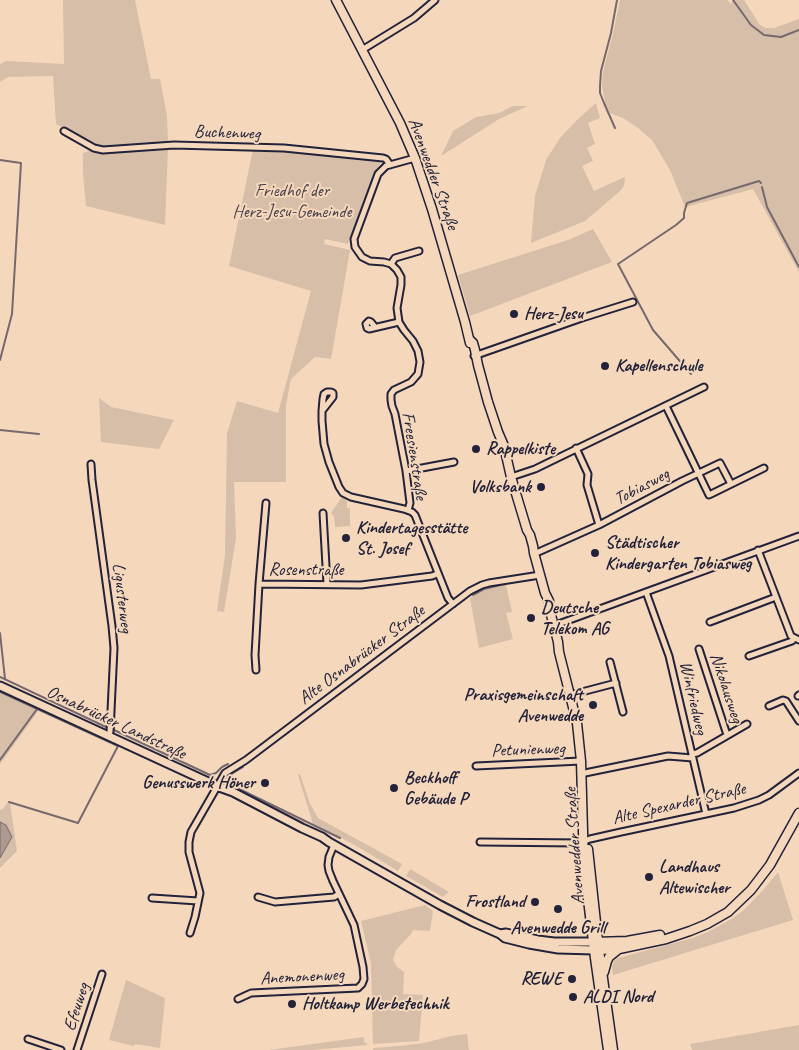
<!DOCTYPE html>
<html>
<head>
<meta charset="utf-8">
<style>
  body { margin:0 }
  canvas { display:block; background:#f5d8bb }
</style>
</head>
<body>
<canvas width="799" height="1050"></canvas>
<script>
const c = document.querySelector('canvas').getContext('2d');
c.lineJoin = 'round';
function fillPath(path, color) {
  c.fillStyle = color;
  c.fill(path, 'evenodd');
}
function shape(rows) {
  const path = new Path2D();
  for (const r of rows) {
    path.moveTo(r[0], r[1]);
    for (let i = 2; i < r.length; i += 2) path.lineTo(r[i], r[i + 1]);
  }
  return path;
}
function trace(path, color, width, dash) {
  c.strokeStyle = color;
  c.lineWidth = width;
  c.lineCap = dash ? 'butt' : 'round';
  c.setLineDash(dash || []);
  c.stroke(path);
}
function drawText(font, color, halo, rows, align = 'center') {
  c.font = font + ' Caveat,sans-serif';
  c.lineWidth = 4;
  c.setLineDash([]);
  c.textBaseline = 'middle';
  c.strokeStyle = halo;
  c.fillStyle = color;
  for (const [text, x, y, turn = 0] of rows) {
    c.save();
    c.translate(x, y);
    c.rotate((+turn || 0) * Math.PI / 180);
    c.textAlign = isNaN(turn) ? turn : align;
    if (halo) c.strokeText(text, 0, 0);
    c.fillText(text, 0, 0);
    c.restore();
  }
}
fillPath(shape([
  [63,0,135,0,151,79,160,79,167,116,168,143,104,148,95,146,56,124,53,76,8,77,0,82,0,64,6,61,64,64],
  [620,0,727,0,731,4,733,0,744,0,760,25,766,28,774,28,799,19,799,272,753,189,685,207,670,170,652,140,638,128,623,118,610,113,605,102,602,86,603,72,613,34],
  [596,103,600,118,588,123,595,144,587,148,593,161,582,166,594,191,625,177,624,186,620,191,585,221,531,243,535,196,546,160,560,138,577,120],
  [513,106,528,106,499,119,441,156,453,131,476,117,499,113],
  [168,148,165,225,86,206,83,174,83,153,92,150,102,153],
  [253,149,284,151,381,161,379,166,375,171,348,244,325,239,324,244,350,250,331,359,315,357,291,379,286,405,286,482,234,482,236,538,224,612,217,611,225,555,227,433,237,401,278,413,311,291,229,266],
  [593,229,612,262,470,316,458,275,568,240],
  [99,398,111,407,174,420,159,449,101,442],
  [342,497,347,501,347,508,350,508,350,526,335,527,334,517,331,513],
  [506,585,512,612,506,613,513,639,479,648,470,598,484,590],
  [0,693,39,710,0,764],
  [300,774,310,804,318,818,402,864,398,871,353,844,313,824,298,775],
  [8,802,10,803,17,851,0,868,0,858,12,837,6,825,0,822,0,809,2,810],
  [410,869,449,892,443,897,406,876],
  [778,872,793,920,613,975,612,967,614,961,618,958,693,938,710,931,733,918,744,910,763,890],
  [425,905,433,911,430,931,413,930,411,934,396,950,393,960,397,967,404,972,403,994,423,995,419,1041,373,1044,371,963,361,921],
  [126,980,165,998,160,1048,135,1044,134,1046,109,1040],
  [799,1025,799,1050,692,1050,690,1044],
  [467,1034,469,1050,373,1050,373,1048,399,1046,424,1043,451,1036],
  [364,1037,364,1042,367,1043,367,1045,312,1050,269,1050]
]), '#d6bea8');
const water = shape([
  [0,822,6,825,12,837,0,858,0,822]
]);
fillPath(water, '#ad9990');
trace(water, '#75696e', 1);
trace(shape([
  [733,0,751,25,764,35,781,37,799,30],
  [615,128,604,103,600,93,600,86,601,71,611,33,617,0],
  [0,160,21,163,12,314,0,360],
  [762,187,767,207,799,267],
  [691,374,653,330,618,264,676,225,684,218,684,213,687,203,759,181,761,183],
  [0,430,39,434],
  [473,595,484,589,505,584],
  [0,633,5,679],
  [0,677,106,727],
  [0,692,118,746,78,823,9,802],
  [114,700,117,650],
  [113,727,114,730,210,775,216,773,222,767,228,764],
  [0,760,37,709],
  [243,767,230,775,229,782,231,785,340,838]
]), '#75696e', 2);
const minor = shape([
  [362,50,414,18,435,0],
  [64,131,94,148,103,150,174,145,284,148,383,158,386,159,390,165],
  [391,264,395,258,419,251],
  [375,327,371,322,369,321,366,324,367,328,369,329,399,322],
  [474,356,582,318,633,302],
  [666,406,709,495,764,468],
  [322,411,333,397,333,393,331,392,327,392,324,394,323,399,322,411,322,421,324,444,329,462,339,487,343,493,351,497,404,509,412,512,415,515,448,598,453,604],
  [576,448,588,474,587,485,599,525],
  [91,464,92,480,112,626,114,648,110,732,108,736],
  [406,471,454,462],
  [511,477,535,469,704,387],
  [408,510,410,503,406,471,395,414,392,406,391,400,391,394,394,390,411,382,418,374,420,362,418,351,413,341,404,330,399,322,397,308,401,285,401,277,397,270,391,264,384,262,370,261,362,257,355,247,354,239,378,174,386,166,415,158],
  [323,513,327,584],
  [758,550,791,636,799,640],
  [534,554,599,525,682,481,720,463,731,484],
  [259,584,361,585,432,576,437,574],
  [646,592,669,656,706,814],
  [710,622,776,597],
  [553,626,799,536],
  [699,649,727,735],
  [749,656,792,641,794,638],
  [610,662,623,712],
  [256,670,255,655,259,584,266,503],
  [574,694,616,683],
  [798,696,799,695],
  [769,706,783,700,786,701,799,721],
  [692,754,697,753,747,724],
  [476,766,581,761],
  [585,773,668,756,693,758],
  [480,842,579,843,590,839,621,832,734,808,759,800,769,795,799,773],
  [258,897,275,902,334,897,339,894],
  [152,898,198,901],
  [190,933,195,917,200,893,189,852,189,842,191,832,225,773,246,760,470,591,482,585,489,583,540,575],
  [238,999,251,993,358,988,362,984,364,979,363,967,354,925,333,881,329,871,328,865,329,857,334,845],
  [28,1039,61,1050],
  [77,1050,102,974]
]);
const tertiary = shape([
  [0,686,219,787,233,792,302,828,322,837,329,842,440,905,473,922,500,934,505,938,529,944,558,949,594,950],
  [500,934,506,933,538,940,554,942,593,942]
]);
const secondary = shape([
  [336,0,400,123,415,158,432,209,465,322,470,343],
  [470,340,473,343,475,350,478,365,488,402,498,432,504,446,511,477,527,530,530,535,533,546,534,553,545,593,549,601,550,611,558,642,559,652,577,723,581,761,584,866,595,958,608,1050],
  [588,849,599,950,613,1050],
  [595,942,627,941,660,935],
  [596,950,619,949,666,939,690,931,707,924,728,912,751,890,770,865,799,813],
  [604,972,607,961,609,957,619,949]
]);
trace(minor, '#22223b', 9);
trace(tertiary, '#22223b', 11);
trace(secondary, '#22223b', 11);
trace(minor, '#f5d8bb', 5);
trace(tertiary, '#f5d8bb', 7);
trace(secondary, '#f5d8bb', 8);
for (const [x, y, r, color] of [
  [514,314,5,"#22223b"],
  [605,366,5,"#22223b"],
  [476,449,5,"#22223b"],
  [541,487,5,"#22223b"],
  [346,538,5,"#22223b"],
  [595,553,5,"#22223b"],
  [531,618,5,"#22223b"],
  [593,705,5,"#22223b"],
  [265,783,5,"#22223b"],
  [394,788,5,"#22223b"],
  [649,877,5,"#22223b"],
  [535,902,5,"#22223b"],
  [558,909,5,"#22223b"],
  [572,979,5,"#22223b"],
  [573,997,5,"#22223b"],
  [292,1004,5,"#22223b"]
]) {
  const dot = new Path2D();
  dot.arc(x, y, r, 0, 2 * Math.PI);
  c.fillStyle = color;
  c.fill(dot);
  trace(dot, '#f5d8bb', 2);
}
drawText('18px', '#22223b', '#f5d8bb', [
  ["Buchenweg",227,133,2],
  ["Avenwedder Straße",433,174,70],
  ["Freesienstraße",414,456,81],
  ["Tobiasweg",642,487,-28],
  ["Rosenstraße",306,570],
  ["Ligusterweg",122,598,83],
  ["Alte Osnabrücker Straße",362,655,-37],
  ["Nikolausweg",726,688,72],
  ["Winfriedweg",693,698,77],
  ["Osnabrücker Landstraße",116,723,25],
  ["Petunienweg",528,750,-2],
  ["Alte Spexarder Straße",679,804,-13],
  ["Avenwedder Straße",575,846,-94],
  ["Anemonenweg",302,977,-3],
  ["Efeuweg",77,1007,-72]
]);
drawText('18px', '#464151', '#f5d8bb', [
  ["Friedhof der",292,191],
  ["Herz-Jesu-Gemeinde",292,212]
]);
drawText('bold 18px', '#22223b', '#f5d8bb', [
  ["Herz-Jesu",524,314],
  ["Kapellenschule",615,366],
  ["Rappelkiste",486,449],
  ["Volksbank",531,487,"right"],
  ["Kindertagesstätte",356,528],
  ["St. Josef",356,549],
  ["Städtischer",605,543],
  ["Kindergarten Tobiasweg",605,564],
  ["Deutsche",541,608],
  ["Telekom AG",541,629],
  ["Praxisgemeinschaft",583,695,"right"],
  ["Avenwedde",583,716,"right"],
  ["Beckhoff",404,778],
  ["Gebäude P",404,799],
  ["Genusswerk Höner",255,783,"right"],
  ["Landhaus",659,867],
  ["Altewischer",659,888],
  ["Frostland",525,902,"right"],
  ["Avenwedde Grill",558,928,"center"],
  ["REWE",562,979,"right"],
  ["ALDI Nord",583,997],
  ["Holtkamp Werbetechnik",302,1004]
], 'left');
</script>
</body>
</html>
